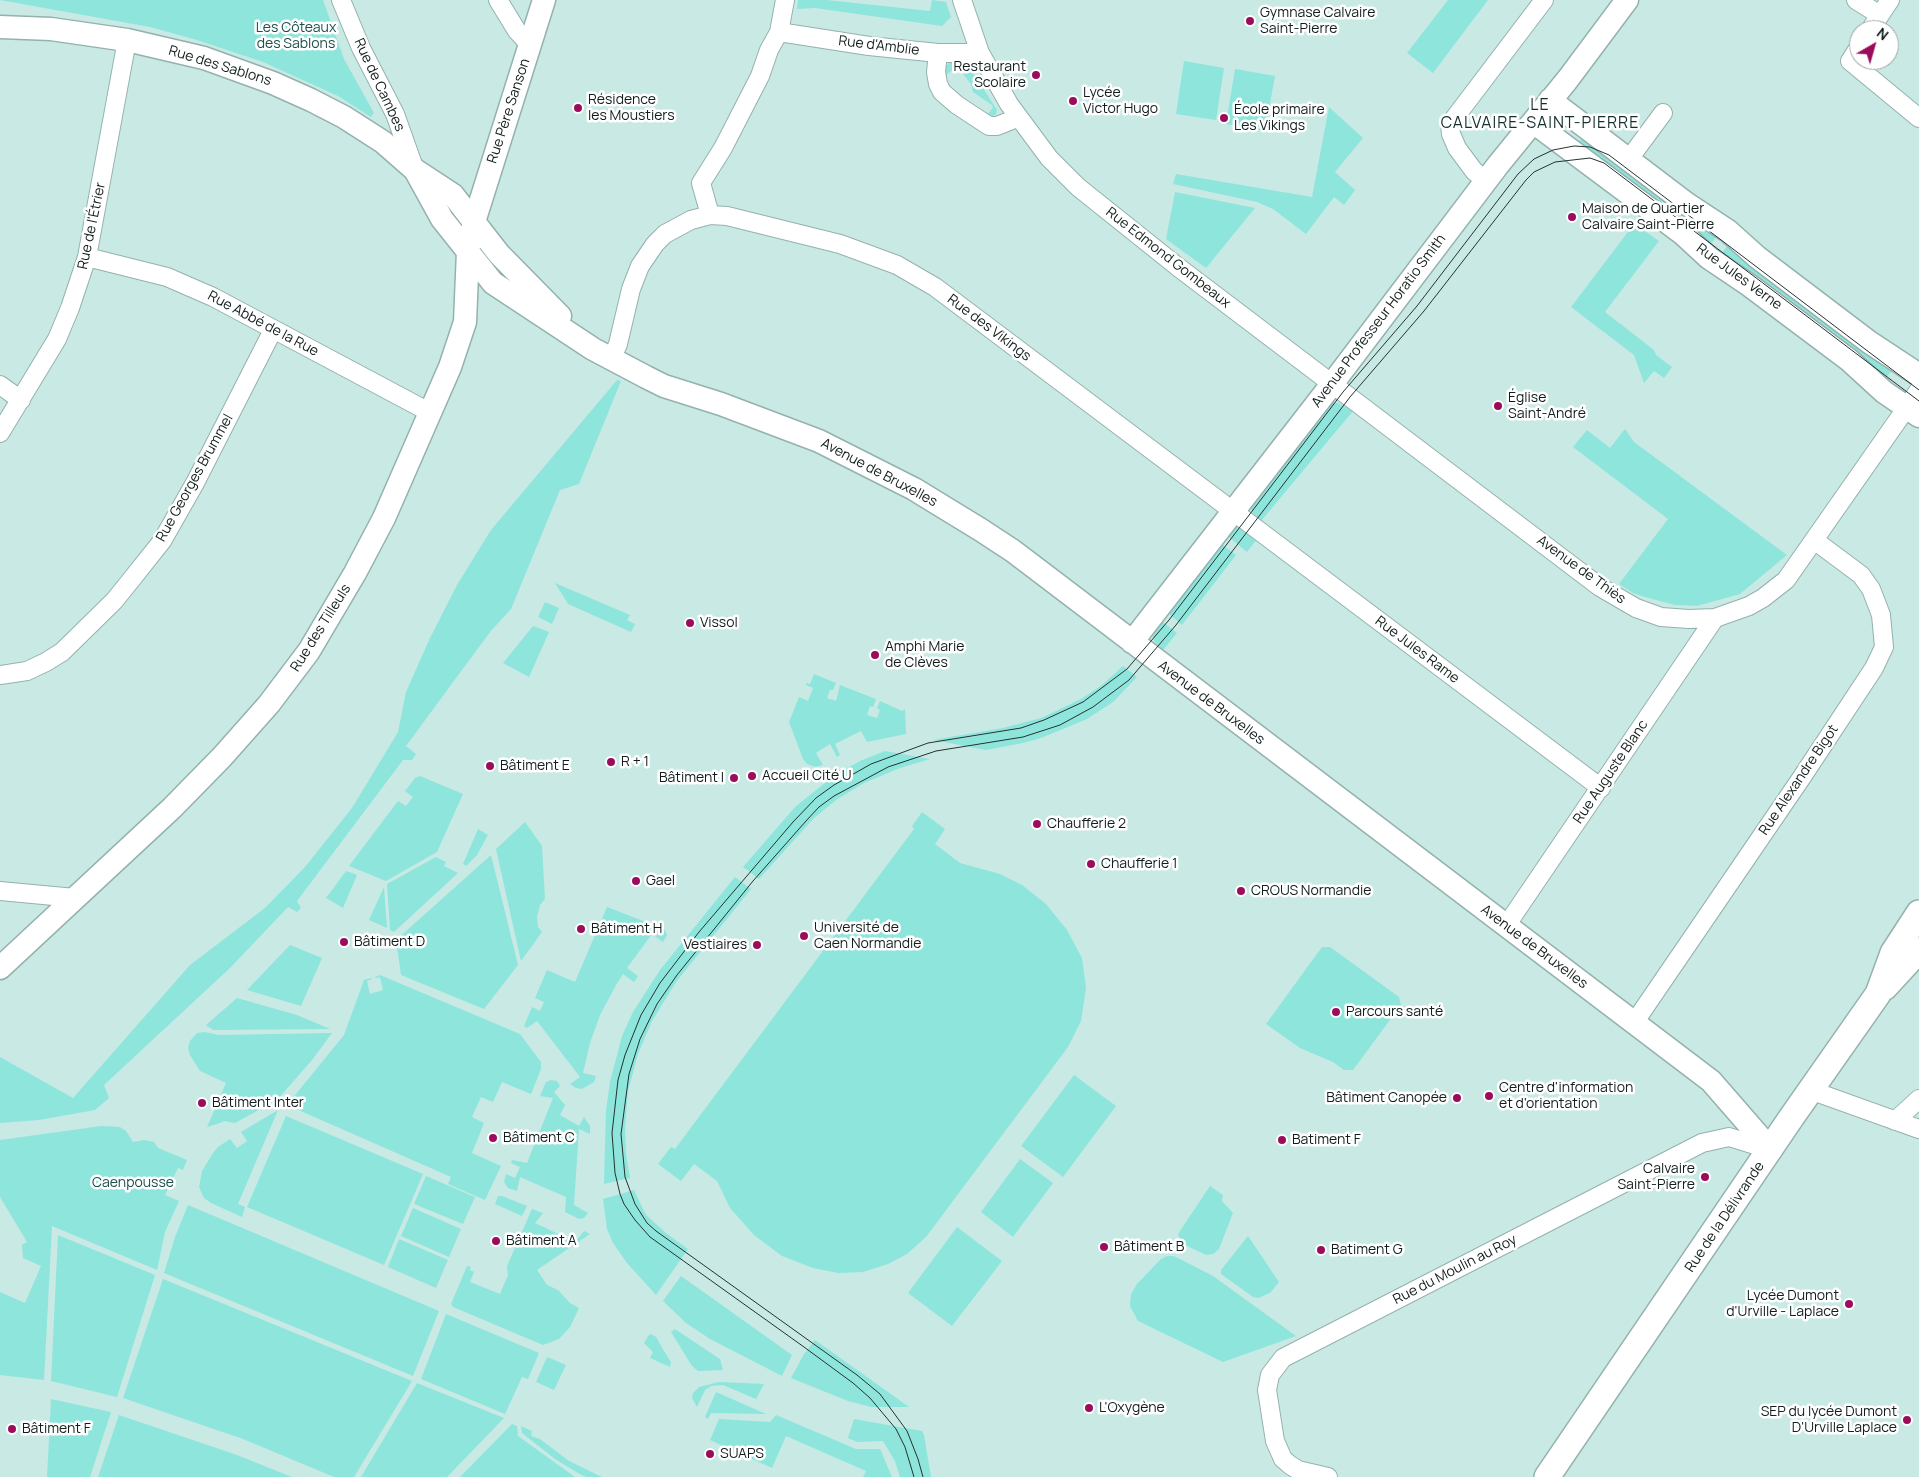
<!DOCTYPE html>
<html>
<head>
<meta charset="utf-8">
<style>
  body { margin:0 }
  #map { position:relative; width:1919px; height:1477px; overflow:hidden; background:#c9e9e5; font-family:Manrope,sans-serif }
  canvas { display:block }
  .north { position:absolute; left:1849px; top:20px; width:50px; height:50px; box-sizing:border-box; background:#fff; border:1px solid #a0a5a4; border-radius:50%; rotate:38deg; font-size:14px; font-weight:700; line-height:20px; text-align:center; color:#121e1c }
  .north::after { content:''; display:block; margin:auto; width:18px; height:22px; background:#9b0c5c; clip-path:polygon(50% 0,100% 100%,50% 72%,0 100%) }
</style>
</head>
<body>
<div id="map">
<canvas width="1919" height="1477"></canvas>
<div class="north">N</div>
</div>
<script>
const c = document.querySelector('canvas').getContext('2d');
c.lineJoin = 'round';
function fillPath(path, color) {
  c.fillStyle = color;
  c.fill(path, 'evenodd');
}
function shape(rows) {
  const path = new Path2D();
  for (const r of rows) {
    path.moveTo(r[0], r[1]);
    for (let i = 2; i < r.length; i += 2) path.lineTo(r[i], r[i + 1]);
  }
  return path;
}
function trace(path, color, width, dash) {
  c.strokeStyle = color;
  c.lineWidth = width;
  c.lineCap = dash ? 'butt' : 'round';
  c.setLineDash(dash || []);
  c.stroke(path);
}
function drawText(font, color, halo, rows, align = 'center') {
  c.font = font + ' Manrope,sans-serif';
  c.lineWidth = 5;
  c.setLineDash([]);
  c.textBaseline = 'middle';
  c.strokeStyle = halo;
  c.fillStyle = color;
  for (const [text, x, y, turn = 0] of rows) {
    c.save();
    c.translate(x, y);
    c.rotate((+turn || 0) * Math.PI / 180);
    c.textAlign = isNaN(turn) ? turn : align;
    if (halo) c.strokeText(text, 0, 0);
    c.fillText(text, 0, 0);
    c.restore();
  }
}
fillPath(shape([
  [0,0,323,0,344,59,374,113,371,117,338,96,263,62,197,40,150,27],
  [798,0,827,0,930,11,932,0,946,2,951,17,942,26,815,8,797,9],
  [1448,0,1488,0,1433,73,1407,53],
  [951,61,965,65,974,74,997,110,996,114,993,116,988,114,993,107,992,105,973,92,971,84,957,66,945,76,944,68],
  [1184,61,1224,68,1216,120,1176,114],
  [1235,69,1275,76,1265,131,1226,124],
  [1329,107,1363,138,1335,172,1355,190,1344,205,1334,197,1306,234,1273,209,1257,202,1173,184,1176,174,1312,197],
  [1586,140,1721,231,1705,251,1567,141],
  [1175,192,1255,208,1206,268,1166,239],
  [1634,224,1659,241,1605,312,1654,350,1656,355,1672,367,1664,378,1654,371,1644,383,1634,355,1571,307],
  [1732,239,1897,364,1881,384,1717,260],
  [617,380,621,381,579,484,560,490,511,609,490,632,406,746,416,754,412,760,403,760,297,901,301,908,297,912,288,907,231,967,104,1085,109,1098,95,1110,39,1120,0,1123,0,1057,73,1098,190,965,265,908,305,867,352,808,398,732,406,692,430,638,457,585,491,530],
  [1327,403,1338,403,1353,411,1261,521,1252,512,1251,507],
  [1625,429,1634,442,1787,555,1740,594,1697,606,1675,605,1645,597,1633,593,1619,584,1668,519,1573,447,1587,430,1610,448],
  [1236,527,1245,530,1257,539,1247,552,1225,534,1229,530],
  [1219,542,1236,555,1182,625,1166,611],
  [555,583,630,615,627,620,635,624,631,632,568,604],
  [545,602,559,608,552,624,538,617],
  [1159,619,1177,633,1163,650,1154,641,1153,637,1154,628],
  [533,626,549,632,529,677,503,663],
  [1123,666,1137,677,1113,702,1087,719,1041,738,1023,743,986,750,933,740,1003,728,1041,718,1081,699,1102,685],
  [814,674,836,683,833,690,830,690,827,698,836,701,840,685,876,699,873,707,870,706,867,715,877,718,880,710,877,708,880,701,902,711,905,709,906,734,867,742,861,731,835,744,840,755,837,757,830,744,816,753,823,765,816,767,807,764,803,759,789,722,799,697,808,701,813,688,806,685,806,683,810,684],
  [885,751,930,759,900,768,864,783,836,800,813,819,759,879,743,867,796,806,835,775,860,761],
  [420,776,463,794,437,852,386,881,349,866,398,801,406,806,413,797,405,791,415,778],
  [922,812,945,829,935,844,960,863,1000,874,1022,885,1046,904,1067,930,1082,958,1086,988,1081,1021,1068,1047,926,1237,907,1254,888,1264,863,1272,838,1273,813,1268,782,1256,754,1235,730,1208,717,1181,694,1164,681,1181,658,1164,671,1147,675,1149,914,829,912,826],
  [525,822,542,846,545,899,540,905,537,917,538,927,542,932,521,961,496,849],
  [478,829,488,835,477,855,466,866,463,864],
  [491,855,518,965,484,1009,401,975,396,940],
  [436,857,446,862,444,866,458,873,394,932,390,930,387,884],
  [346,871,357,875,343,908,326,898],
  [735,877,751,889,676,982,652,1021,638,1054,628,1091,625,1128,626,1154,630,1178,604,1184,606,1110,610,1082,622,1036,633,1012,660,970],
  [384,887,387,928,369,920],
  [607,907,664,929,667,935,663,942,652,934,627,968,638,976,634,982,623,974,616,985,600,1015,590,1043,583,1073,596,1076,594,1082,582,1089,576,1088,570,1084,580,1077,537,1021,527,1028,524,1026,532,1007,540,1011,544,1002,535,998,547,970,575,982],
  [290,945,322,958,301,1006,247,990],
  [1322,947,1330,947,1399,997,1401,1005,1353,1070,1344,1070,1333,1062,1300,1048,1266,1024],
  [380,975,520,1034,541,1062,541,1069,531,1094,502,1082,493,1102,481,1097,472,1117,484,1123,472,1153,501,1166,485,1200,448,1184,451,1177,287,1105,344,1035,364,980,371,978,372,979,367,981,370,994,383,990,380,977,376,978,375,977],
  [237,998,297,1015,330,1029,213,1030,206,1025],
  [204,1032,219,1035,332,1033,312,1060,277,1100,235,1123,224,1121,220,1123,207,1127,226,1083,200,1071,190,1055,188,1048,190,1041,197,1033],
  [1074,1075,1116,1106,1063,1177,1021,1146],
  [551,1080,557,1081,560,1086,554,1092,565,1105,560,1115,579,1126,584,1117,590,1126,590,1134,579,1129,574,1205,588,1213,584,1218,579,1219,565,1212,566,1197,520,1177,517,1191,508,1188,504,1182,506,1174,515,1178,520,1167,511,1163,512,1160,527,1163,553,1098,540,1096,546,1082],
  [278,1110,238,1204,245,1207,242,1217,211,1203,204,1198,199,1187,202,1171,213,1153,218,1147,230,1139,237,1148,247,1141,241,1132],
  [286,1116,423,1174,384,1265,247,1207],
  [101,1126,120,1127,126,1131,133,1142,144,1140,154,1142,158,1148,187,1160,183,1170,178,1168,165,1195,179,1201,165,1232,157,1270,52,1226,44,1380,0,1375,0,1292,25,1303,41,1266,23,1258,22,1245,27,1242,0,1197,0,1140],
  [1020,1159,1053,1183,1013,1237,981,1212],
  [426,1176,475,1197,463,1224,414,1204],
  [1210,1186,1223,1195,1222,1201,1233,1213,1219,1249,1213,1254,1206,1255,1181,1243,1178,1234],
  [634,1190,646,1215,666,1233,688,1249,656,1295,627,1263,613,1243,607,1229,603,1199],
  [498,1196,502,1196,527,1206,522,1216,495,1204],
  [188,1205,439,1311,413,1376,164,1273,175,1237],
  [413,1208,461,1229,449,1257,401,1236],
  [532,1209,543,1213,535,1223,575,1242,584,1231,590,1234,537,1270,547,1285,558,1290,570,1303,579,1308,570,1327,559,1339,543,1345,453,1307,451,1304,467,1266,471,1267,470,1270,474,1272,470,1282,500,1294,508,1275,507,1266],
  [957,1227,1002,1261,952,1326,908,1293],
  [58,1235,155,1275,117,1397,51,1381],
  [1248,1236,1279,1282,1270,1293,1258,1298,1253,1297,1221,1274,1221,1270],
  [399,1239,448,1260,436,1288,388,1267],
  [1167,1256,1174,1256,1213,1276,1296,1336,1223,1362,1138,1321,1130,1306,1131,1294,1137,1284,1161,1259],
  [681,1276,792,1355,782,1376,710,1339,686,1323,663,1301],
  [163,1279,412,1381,354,1477,334,1477,243,1439,123,1398],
  [446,1314,539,1353,528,1379,522,1377,505,1414,421,1379],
  [675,1329,720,1359,723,1370,698,1371,692,1366,671,1332],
  [651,1334,656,1337,667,1356,671,1362,670,1367,650,1358,653,1352,644,1343,648,1336],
  [815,1340,909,1407,871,1407,848,1401,791,1378,804,1354],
  [547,1357,566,1365,554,1390,536,1382],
  [719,1382,764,1384,756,1399,723,1385,711,1386,705,1390,697,1407,692,1398,693,1393,699,1387],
  [417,1383,504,1418,447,1477,361,1477],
  [716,1392,766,1414,711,1413,708,1419,705,1417],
  [51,1399,111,1412,90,1477,47,1477],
  [119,1415,237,1455,292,1477,98,1477],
  [776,1415,856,1449,880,1449,892,1477,863,1477,866,1471,786,1436,772,1468,710,1440,719,1419,770,1422],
  [854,1419,922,1431,924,1435,931,1477,900,1477,895,1461,883,1441,857,1442,848,1438],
  [512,1424,517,1426,518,1436,575,1477,460,1477],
  [521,1426,532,1431,531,1436,540,1439,569,1461,602,1477,586,1477,578,1473,555,1459,522,1433]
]), '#8ee5dc');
const minor = shape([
  [341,0,361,48,395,114,415,170],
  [498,0,517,31,530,45],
  [962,0,980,53,1009,104,1049,158,1078,187,1178,267,1600,587,1636,608,1661,617,1689,619,1715,618,1749,606,1763,598,1786,580,1919,390],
  [1856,0,1880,15,1870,30],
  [1880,15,1890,0],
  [779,32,869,46,938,53,980,53],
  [1859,47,1850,61,1919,118],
  [938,53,936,72,938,84,942,92,957,105,989,126,997,126,1017,118],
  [1629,159,1663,113],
  [1486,181,1474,171,1457,148,1451,134,1450,124,1544,0],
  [710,215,701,183,723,148,760,76,769,50,779,32,785,0],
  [87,257,167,277,213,297,431,413],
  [612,358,618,344,631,289,640,266,655,244,665,234,691,220,710,215,727,216,840,244,897,265,935,287,1601,788],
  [0,385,21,400],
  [0,433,57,339,70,308,87,257,127,40],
  [0,675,27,671,46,662,62,652,114,601,131,580,162,541,195,483,273,330],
  [0,891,75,898],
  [1506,926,1715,618],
  [1634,1023,1802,777,1874,668,1884,647,1881,615,1871,589,1861,575,1814,540],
  [1810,1090,1919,1129],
  [1895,1121,1919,1099],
  [1328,1477,1298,1470,1290,1465,1283,1459,1275,1441,1267,1390,1270,1375,1283,1358,1702,1143,1729,1137,1771,1150]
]);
const tertiary = shape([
  [0,27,51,29,127,40,204,58,273,83,311,100,344,117,383,142,415,170,453,195,499,254,560,316],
  [1550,100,1687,204,1728,231,1757,257,1869,342,1919,375],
  [1533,122,1683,234,1709,258,1749,285,1849,360,1884,392,1919,416],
  [415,170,442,219,493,283,593,349,646,377,664,386,721,404,819,441,914,489,981,530,1013,551,1711,1081,1771,1150],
  [1132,642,1332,384,1498,165,1568,79,1627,0],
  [0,968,172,808,222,757,269,704,309,651,355,573,384,518,450,367,465,322,468,251,474,222,544,0]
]);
const secondary = shape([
  [1885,987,1919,950],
  [1547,1477,1791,1118,1878,994,1893,953,1919,913]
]);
trace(minor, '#94b1ae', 20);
trace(tertiary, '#94b1ae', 25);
trace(secondary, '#94b1ae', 28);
trace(minor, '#fff', 18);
trace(tertiary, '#fff', 22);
trace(secondary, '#fff', 25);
trace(shape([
  [914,1477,905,1447,896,1429,870,1398,853,1383,804,1347,650,1237,635,1220,624,1204,620,1194,615,1173,612,1133,618,1080,625,1055,641,1015,660,983,699,932,793,822,816,798,834,785,871,764,928,743,1021,728,1044,720,1083,702,1127,669,1169,620,1343,392,1417,306,1518,174,1534,159,1553,150,1574,146,1590,147,1609,155,1919,390],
  [923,1477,918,1459,907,1431,880,1394,857,1375,656,1231,647,1223,635,1204,625,1177,621,1134,629,1074,640,1039,657,1004,677,975,753,881,806,821,819,807,834,796,888,767,936,751,1023,737,1060,725,1093,707,1129,680,1176,625,1350,397,1424,311,1526,180,1534,172,1555,162,1590,158,1604,163,1919,401]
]), '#253331', 1);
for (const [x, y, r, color] of [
  [1250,21,5,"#9b0c5c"],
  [1036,75,5,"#9b0c5c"],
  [1073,101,5,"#9b0c5c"],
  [578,108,5,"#9b0c5c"],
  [1224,118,5,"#9b0c5c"],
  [1572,217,5,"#9b0c5c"],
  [1498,406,5,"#9b0c5c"],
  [690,623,5,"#9b0c5c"],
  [875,655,5,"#9b0c5c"],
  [611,762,5,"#9b0c5c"],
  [490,766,5,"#9b0c5c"],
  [752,776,5,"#9b0c5c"],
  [734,778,5,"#9b0c5c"],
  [1037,824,5,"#9b0c5c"],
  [1091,864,5,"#9b0c5c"],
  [636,881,5,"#9b0c5c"],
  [1241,891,5,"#9b0c5c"],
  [581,929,5,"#9b0c5c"],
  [804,936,5,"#9b0c5c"],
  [344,942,5,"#9b0c5c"],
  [757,945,5,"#9b0c5c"],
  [1336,1012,5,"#9b0c5c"],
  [1489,1096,5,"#9b0c5c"],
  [1457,1098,5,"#9b0c5c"],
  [202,1103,5,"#9b0c5c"],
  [493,1138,5,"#9b0c5c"],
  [1282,1140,5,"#9b0c5c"],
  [1705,1177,5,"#9b0c5c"],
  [496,1241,5,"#9b0c5c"],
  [1104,1247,5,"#9b0c5c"],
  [1321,1250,5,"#9b0c5c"],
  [1849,1304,5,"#9b0c5c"],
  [1089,1408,5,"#9b0c5c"],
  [1907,1420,5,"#9b0c5c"],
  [12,1429,5,"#9b0c5c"],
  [710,1454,5,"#9b0c5c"]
]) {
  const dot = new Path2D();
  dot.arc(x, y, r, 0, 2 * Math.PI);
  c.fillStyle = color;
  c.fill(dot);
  trace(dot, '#fff', 2);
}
drawText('14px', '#121e1c', '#fff', [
  ["Gymnase Calvaire",1260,13],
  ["Saint-Pierre",1260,29],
  ["Restaurant",1026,67,"right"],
  ["Scolaire",1026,83,"right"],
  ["Lycée",1083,93],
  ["Victor Hugo",1083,109],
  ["Résidence",588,100],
  ["les Moustiers",588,116],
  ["École primaire",1234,110],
  ["Les Vikings",1234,126],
  ["Maison de Quartier",1582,209],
  ["Calvaire Saint-Pierre",1582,225],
  ["Église",1508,398],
  ["Saint-André",1508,414],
  ["Vissol",700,623],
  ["Amphi Marie",885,647],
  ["de Clèves",885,663],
  ["R + 1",621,762],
  ["Bâtiment E",500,766],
  ["Accueil Cité U",762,776],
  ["Bâtiment I",724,778,"right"],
  ["Chaufferie 2",1047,824],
  ["Chaufferie 1",1101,864],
  ["Gael",646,881],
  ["CROUS Normandie",1251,891],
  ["Université de",814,928],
  ["Caen Normandie",814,944],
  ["Bâtiment H",591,929],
  ["Bâtiment D",354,942],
  ["Vestiaires",747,945,"right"],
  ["Parcours santé",1346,1012],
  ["Centre d'information",1499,1088],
  ["et d'orientation",1499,1104],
  ["Bâtiment Canopée",1447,1098,"right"],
  ["Bâtiment Inter",212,1103],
  ["Bâtiment C",503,1138],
  ["Batiment F",1292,1140],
  ["Calvaire",1695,1169,"right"],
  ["Saint-Pierre",1695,1185,"right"],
  ["Bâtiment A",506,1241],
  ["Bâtiment B",1114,1247],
  ["Batiment G",1331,1250],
  ["Lycée Dumont",1839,1296,"right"],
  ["d'Urville - Laplace",1839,1312,"right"],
  ["L'Oxygène",1099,1408],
  ["SEP du lycée Dumont",1897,1412,"right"],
  ["D'Urville Laplace",1897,1428,"right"],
  ["Bâtiment F",22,1429],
  ["SUAPS",720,1454]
], 'left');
drawText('14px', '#1b4f4b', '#fff', [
  ["Les Côteaux",296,28],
  ["des Sablons",296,44],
  ["Caenpousse",133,1183]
]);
drawText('14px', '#121e1c', '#fff', [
  ["Rue d'Amblie",879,46,7],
  ["Rue des Sablons",220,66,17],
  ["Rue de Cambes",379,85,65],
  ["Rue Père Sanson",509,111,-72],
  ["Rue de l'Étrier",92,226,-78],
  ["Rue Edmond Gombeaux",1168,258,38],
  ["Rue Jules Verne",1739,277,36],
  ["Avenue Professeur Horatio Smith",1379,321,-53],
  ["Rue Abbé de la Rue",263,324,28],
  ["Rue des Vikings",989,328,37],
  ["Avenue de Bruxelles",879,473,28],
  ["Rue Georges Brummel",195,478,-61],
  ["Avenue de Thiès",1581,570,36],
  ["Rue des Tilleuls",321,628,-58],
  ["Rue Jules Rame",1417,650,37],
  ["Avenue de Bruxelles",1211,703,37],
  ["Rue Auguste Blanc",1611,772,-56],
  ["Rue Alexandre Bigot",1799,780,-56],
  ["Avenue de Bruxelles",1534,947,37],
  ["Rue de la Délivrande",1725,1217,-56],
  ["Rue du Moulin au Roy",1455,1270,-27]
]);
c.letterSpacing = '1px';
drawText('16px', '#15302d', '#fff', [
  ["LE",1540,106],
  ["CALVAIRE-SAINT-PIERRE",1540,124]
]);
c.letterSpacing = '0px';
</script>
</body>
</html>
